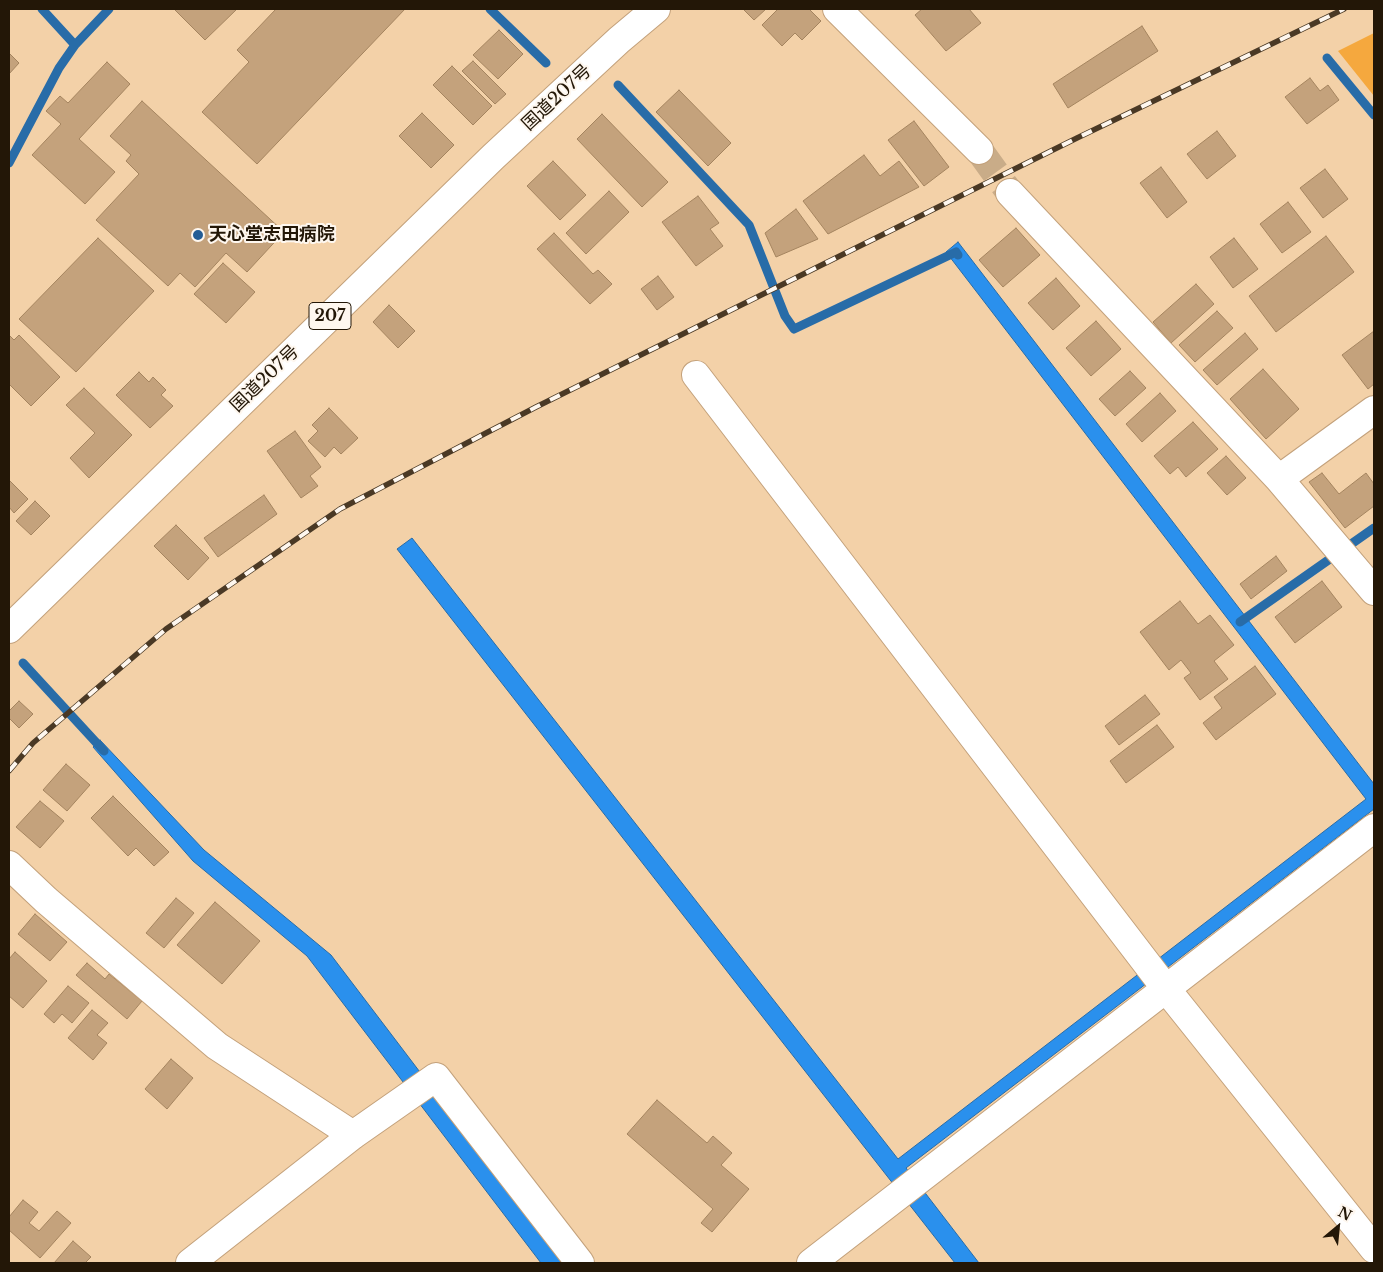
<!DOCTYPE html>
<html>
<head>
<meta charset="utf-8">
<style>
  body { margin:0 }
  #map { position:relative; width:1383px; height:1272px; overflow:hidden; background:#f3d1a8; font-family:"Libre Baskerville",serif }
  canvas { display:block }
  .frame { position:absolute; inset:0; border:10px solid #231707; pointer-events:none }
  .north { position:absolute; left:1313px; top:1202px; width:50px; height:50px; -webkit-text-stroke:4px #fef7ef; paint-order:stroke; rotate:28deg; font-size:14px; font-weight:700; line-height:20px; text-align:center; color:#231707 }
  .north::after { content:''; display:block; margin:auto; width:18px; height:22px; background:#231707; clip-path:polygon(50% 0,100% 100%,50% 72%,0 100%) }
</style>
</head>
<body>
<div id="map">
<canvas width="1383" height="1272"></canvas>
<div class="frame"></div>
<div class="north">N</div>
</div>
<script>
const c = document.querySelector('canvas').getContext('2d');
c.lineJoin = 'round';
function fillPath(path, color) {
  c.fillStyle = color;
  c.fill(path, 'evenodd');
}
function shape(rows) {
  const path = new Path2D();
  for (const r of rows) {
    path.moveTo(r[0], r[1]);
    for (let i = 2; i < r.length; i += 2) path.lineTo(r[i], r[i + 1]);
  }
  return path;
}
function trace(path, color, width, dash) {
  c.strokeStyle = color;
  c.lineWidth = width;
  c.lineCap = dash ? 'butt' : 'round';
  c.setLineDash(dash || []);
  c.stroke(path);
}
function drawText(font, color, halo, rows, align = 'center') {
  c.font = font + ' "Libre Baskerville","Noto Sans JP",serif';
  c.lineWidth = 4;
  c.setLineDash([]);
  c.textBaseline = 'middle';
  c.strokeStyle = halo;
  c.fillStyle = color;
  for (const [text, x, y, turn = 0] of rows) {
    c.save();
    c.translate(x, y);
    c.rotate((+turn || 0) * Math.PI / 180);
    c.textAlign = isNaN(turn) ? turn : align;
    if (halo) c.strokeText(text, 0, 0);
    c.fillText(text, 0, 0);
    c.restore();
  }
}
fillPath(shape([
  [1374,33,1374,96,1338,51]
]), '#f5a83e');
const water = shape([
  [958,242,1374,784,1374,809,906,1168,979,1263,955,1263,397,549,412,538,898,1159,1366,799,946,252,958,242],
  [100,740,204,850,331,955,565,1263,541,1263,307,956,193,861,93,747,100,740]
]);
fillPath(water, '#2a90ed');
trace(water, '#286ca8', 1);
trace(shape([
  [42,9,75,45],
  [490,9,546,63],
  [1327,58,1374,115],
  [618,85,749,225,785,316,794,329,956,252,958,255],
  [9,163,59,68,75,45,109,9],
  [1240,622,1374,528],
  [23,663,104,751]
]), '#286ca8', 9);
const building = shape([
  [174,9,237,9,205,40,174,9],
  [276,9,405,9,257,164,202,112,249,62,237,50,276,9],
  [743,9,766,9,754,20,743,9],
  [778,9,809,9,821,21,802,40,795,33,782,46,762,25,778,9],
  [922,9,969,9,981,23,946,51,915,15,922,9],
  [1142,26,1158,51,1068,108,1053,84,1142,26],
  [499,30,523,54,498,79,473,55,499,30],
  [9,53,19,63,9,74,9,53],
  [473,61,506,94,495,104,462,71,473,61],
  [107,62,130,84,79,139,115,172,85,204,32,155,61,124,46,111,60,96,68,103,107,62],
  [452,66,492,106,473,125,433,85,452,66],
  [1310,78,1320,91,1328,85,1339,100,1307,124,1285,97,1310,78],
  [679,90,731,143,708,166,656,112,679,90],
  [142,101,284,232,247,272,226,253,195,287,180,273,168,286,96,220,139,174,126,161,131,155,110,136,142,101],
  [422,113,454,145,431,168,399,136,422,113],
  [602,114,668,182,642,207,577,139,602,114],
  [914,121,949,167,924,186,888,140,914,121],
  [1217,131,1236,156,1207,179,1187,154,1217,131],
  [864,155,880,176,899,161,919,187,828,234,803,201,864,155],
  [553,161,586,195,560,220,527,186,553,161],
  [1161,167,1187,202,1167,218,1140,183,1161,167],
  [1325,169,1348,199,1323,218,1300,188,1325,169],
  [609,191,629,212,586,254,566,233,609,191],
  [698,196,719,223,710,229,723,246,696,266,662,222,698,196],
  [1288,202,1311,232,1282,253,1260,224,1288,202],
  [796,209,818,239,776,257,765,233,796,209],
  [1016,228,1040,255,1003,287,979,260,1016,228],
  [554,233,593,274,598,270,612,284,590,304,537,249,554,233],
  [1326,236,1354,272,1276,332,1249,296,1326,236],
  [98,238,154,291,76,372,19,319,98,238],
  [1234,238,1258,269,1233,288,1210,257,1234,238],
  [223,263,255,292,226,323,194,294,223,263],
  [658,276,674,297,657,310,641,289,658,276],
  [1056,278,1080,306,1053,330,1028,303,1056,278],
  [1196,284,1214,304,1171,343,1153,322,1196,284],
  [389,305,415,331,398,348,373,322,389,305],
  [1217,311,1233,328,1195,362,1179,345,1217,311],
  [1096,321,1121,349,1091,376,1066,348,1096,321],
  [1374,331,1374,384,1368,389,1342,355,1374,331],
  [1245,333,1258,349,1217,385,1203,370,1245,333],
  [9,335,14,340,19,335,60,377,31,406,9,384,9,335],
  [1263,369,1299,409,1266,439,1230,399,1263,369],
  [1130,371,1146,388,1115,416,1099,399,1130,371],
  [139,372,149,382,153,377,166,390,161,395,173,406,150,428,116,395,139,372],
  [84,388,132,435,89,478,70,458,95,433,66,405,84,388],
  [1160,393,1176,411,1142,442,1126,424,1160,393],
  [329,408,358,438,341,454,334,447,325,457,308,441,318,431,312,425,329,408],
  [1193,422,1218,449,1186,477,1178,467,1170,474,1154,456,1193,422],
  [295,431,321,467,310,476,318,486,301,498,267,451,295,431],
  [1226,456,1246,478,1227,495,1207,473,1226,456],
  [1322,473,1339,494,1366,473,1374,484,1374,506,1345,528,1309,482,1322,473],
  [9,480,28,499,14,513,9,507,9,480],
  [264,495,277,514,218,557,204,538,264,495],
  [35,501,50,516,31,535,16,521,35,501],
  [176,525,209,558,188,580,154,546,176,525],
  [1276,556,1287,571,1251,599,1240,584,1276,556],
  [1322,581,1342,607,1295,643,1275,617,1322,581],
  [1180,601,1198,624,1210,615,1234,645,1214,661,1228,679,1200,700,1184,678,1191,673,1181,660,1169,670,1140,632,1180,601],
  [1255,666,1276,694,1216,740,1203,723,1222,708,1214,697,1255,666],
  [1145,695,1160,714,1119,745,1105,726,1145,695],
  [19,701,33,714,19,728,9,718,9,711,19,701],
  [1157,725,1174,747,1126,783,1110,761,1157,725],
  [66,764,90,785,67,811,43,790,66,764],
  [113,796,169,852,154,866,136,848,128,856,91,818,113,796],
  [40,801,64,821,40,848,16,827,40,801],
  [176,898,194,913,164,948,146,933,176,898],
  [215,902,260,941,222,984,177,945,215,902],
  [35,914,67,942,50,961,18,934,35,914],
  [15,952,47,981,23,1008,9,996,9,959,15,952],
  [87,963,105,979,109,974,142,1001,127,1019,76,975,87,963],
  [68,986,89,1003,72,1023,62,1014,54,1023,44,1014,68,986],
  [92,1010,108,1023,97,1035,107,1043,93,1060,68,1038,92,1010],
  [171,1059,193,1078,167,1109,145,1089,171,1059],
  [657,1100,707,1143,713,1136,732,1153,721,1165,749,1189,712,1232,701,1223,713,1209,627,1134,657,1100],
  [23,1200,38,1212,29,1223,39,1231,57,1211,71,1223,40,1258,9,1230,9,1217,23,1200],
  [73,1241,91,1257,85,1263,54,1263,73,1241]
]);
fillPath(building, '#c4a27c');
trace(building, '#a4845f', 1);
trace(shape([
  [979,150,1010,193]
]), '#c9ac88', 28, [28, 14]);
const street = shape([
  [837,9,979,150],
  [1010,193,1279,479,1374,591],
  [696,375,1167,990,1374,1249],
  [1279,479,1374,410],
  [9,865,46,900,217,1046,353,1135],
  [190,1263,353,1135,436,1077,580,1263],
  [811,1263,1374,828]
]);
const highway = shape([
  [9,629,493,157,619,40,656,9]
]);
trace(street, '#c3a17b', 30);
trace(highway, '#c3a17b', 30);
trace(street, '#fff', 28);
trace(highway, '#fff', 28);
const rail = shape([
  [9,771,33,743,166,629,340,509,536,407,1077,138,1344,9]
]);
trace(rail, '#4a3925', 5.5);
trace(rail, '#fef7ef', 4, [11]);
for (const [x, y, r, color] of [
  [198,235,6,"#245d95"]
]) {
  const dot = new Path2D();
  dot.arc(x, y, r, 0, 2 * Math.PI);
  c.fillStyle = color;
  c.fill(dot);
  trace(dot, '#fef7ef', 2);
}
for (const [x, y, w] of [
  [330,316,42]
]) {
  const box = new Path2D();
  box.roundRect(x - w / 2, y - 13.5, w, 27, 4);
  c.fillStyle = '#fef7ef';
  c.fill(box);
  trace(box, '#231707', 1);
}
drawText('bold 16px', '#231707', null, [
  ["207",330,316]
]);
drawText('18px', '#231707', '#fef7ef', [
  ["国道207号",557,98,-43],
  ["国道207号",265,379,-44]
]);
drawText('bold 18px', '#231707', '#fef7ef', [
  ["天心堂志田病院",209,235]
], 'left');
</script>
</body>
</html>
